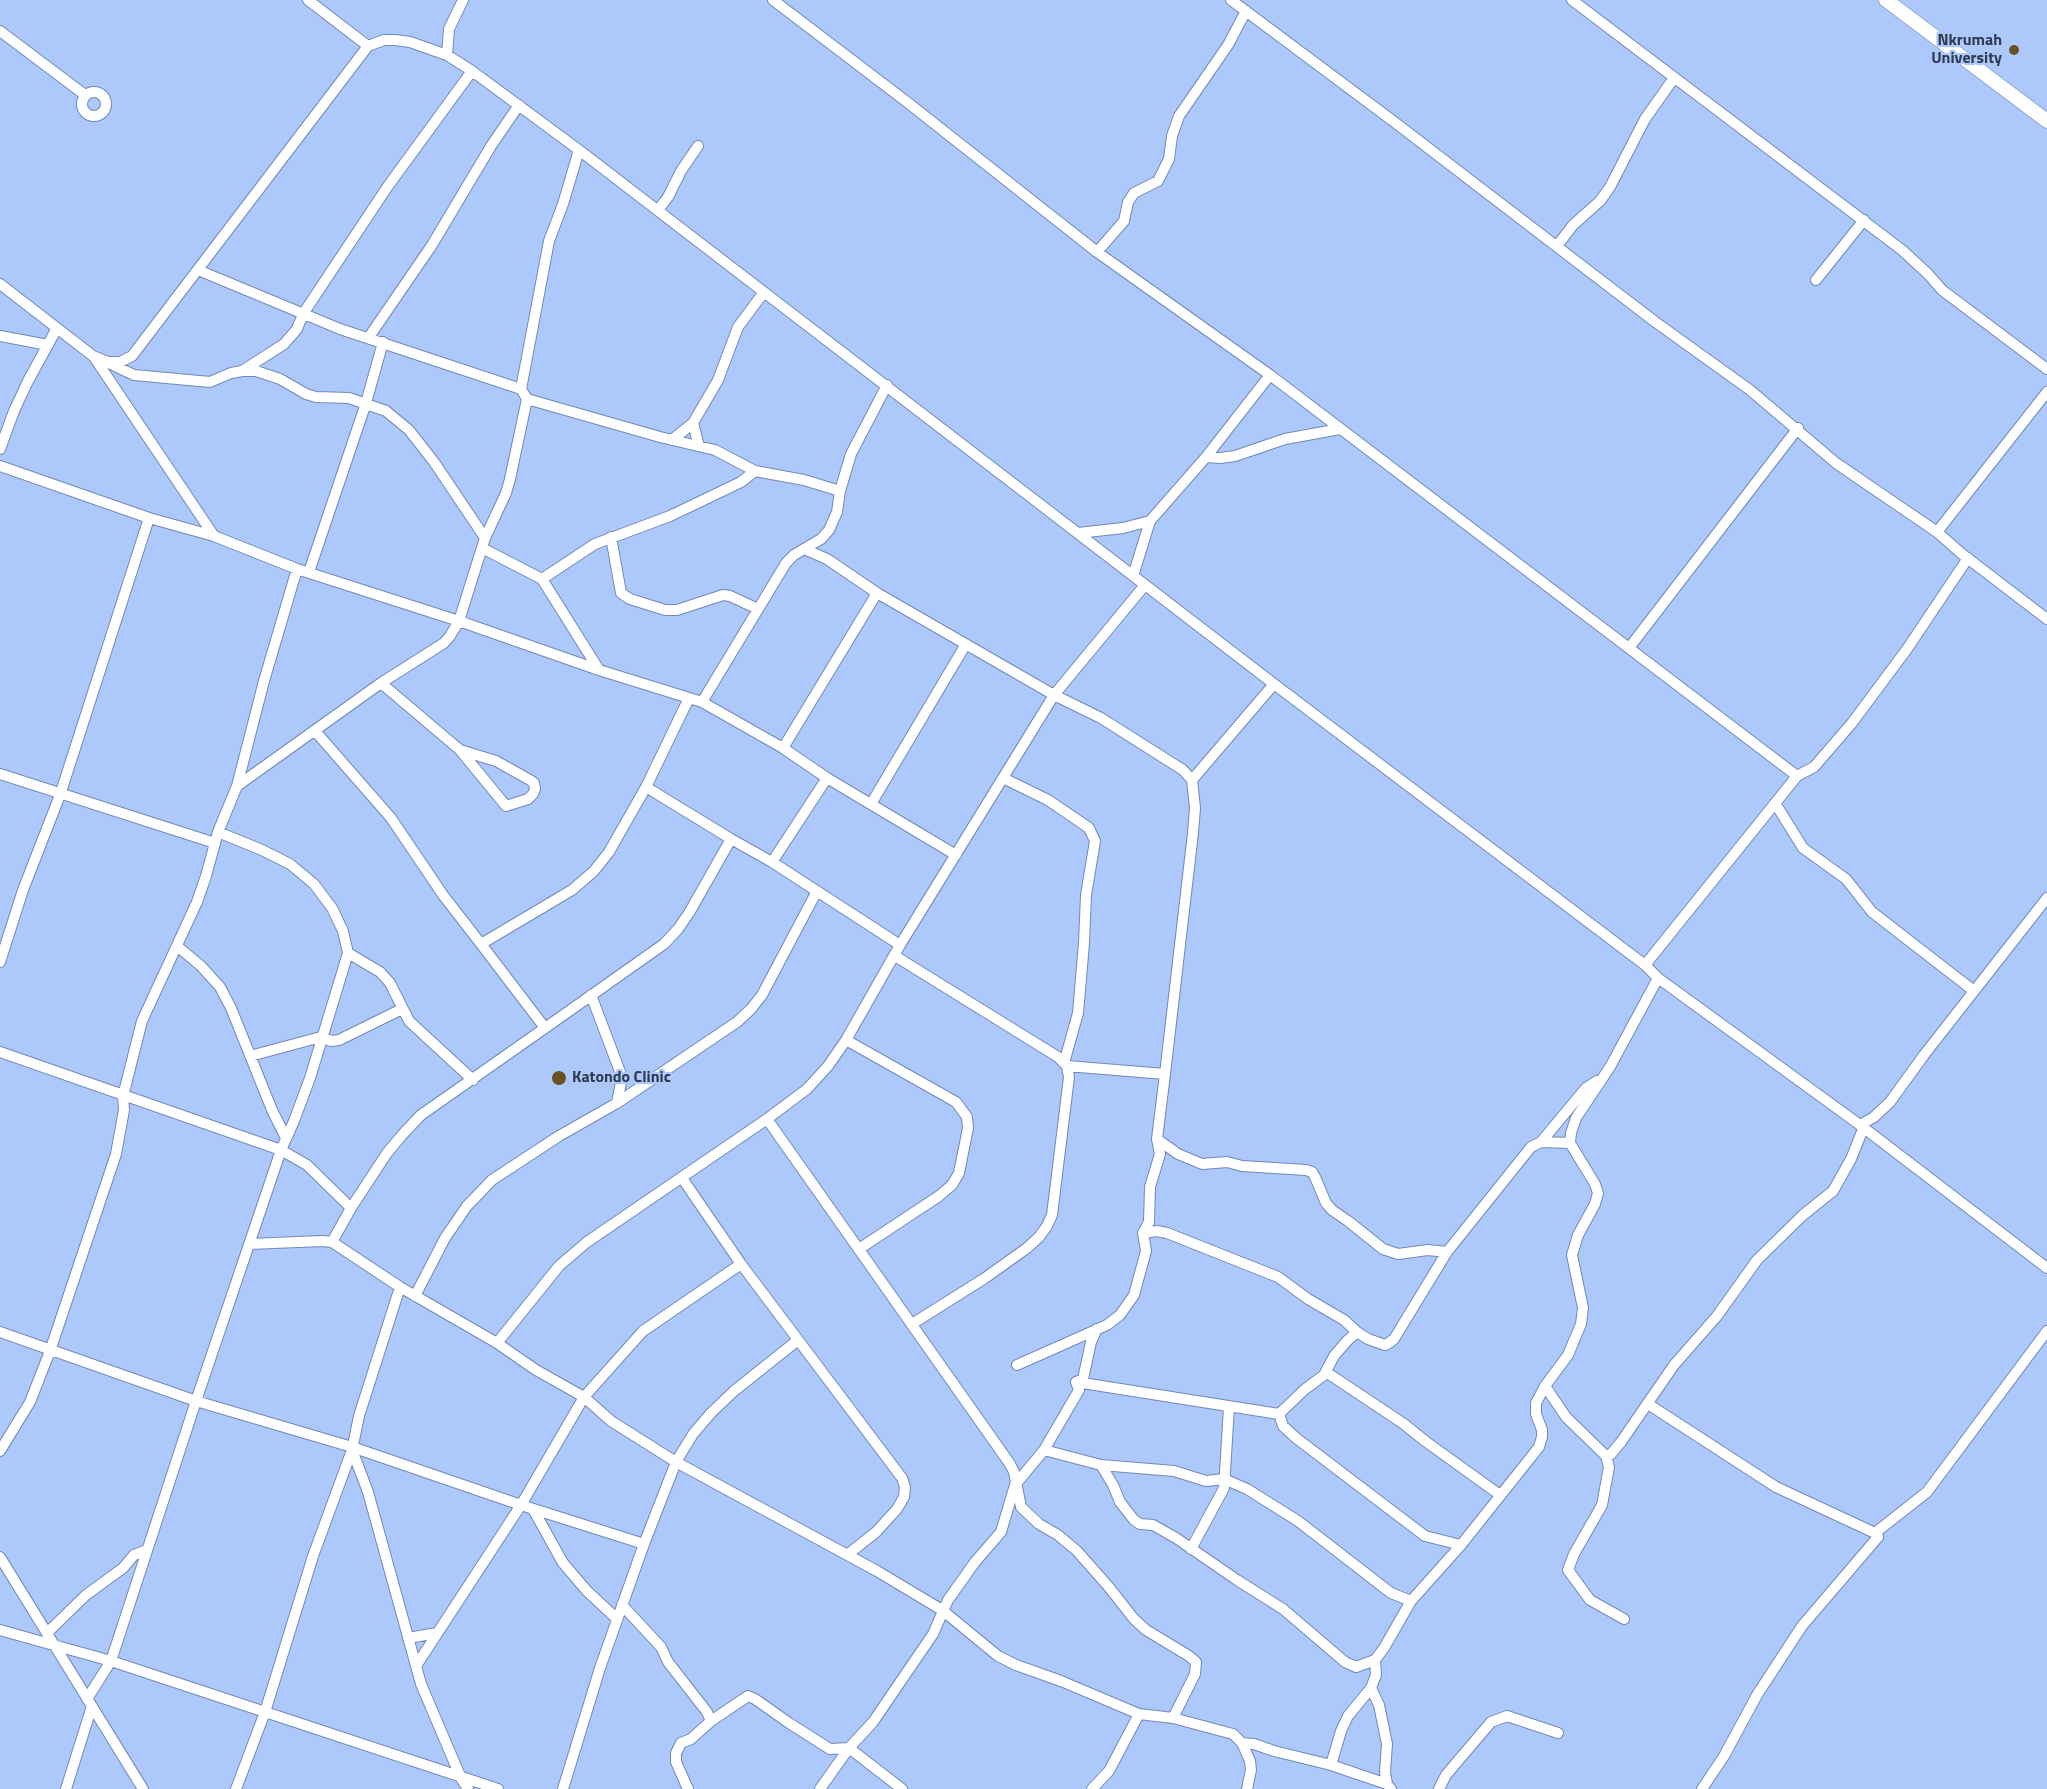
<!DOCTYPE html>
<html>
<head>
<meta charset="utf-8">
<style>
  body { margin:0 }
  canvas { display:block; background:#adc8fa }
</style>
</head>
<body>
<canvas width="2047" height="1789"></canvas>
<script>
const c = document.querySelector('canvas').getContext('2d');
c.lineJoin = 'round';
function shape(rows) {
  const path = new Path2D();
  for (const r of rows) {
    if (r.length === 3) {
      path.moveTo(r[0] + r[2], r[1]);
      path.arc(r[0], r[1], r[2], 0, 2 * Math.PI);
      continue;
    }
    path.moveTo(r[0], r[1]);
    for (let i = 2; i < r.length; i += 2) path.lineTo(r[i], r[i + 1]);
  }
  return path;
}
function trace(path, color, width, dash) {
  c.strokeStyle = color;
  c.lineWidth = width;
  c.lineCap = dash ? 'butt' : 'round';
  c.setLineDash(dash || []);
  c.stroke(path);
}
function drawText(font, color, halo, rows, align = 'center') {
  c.font = font + ' "Titillium Web",sans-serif';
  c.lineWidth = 4.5;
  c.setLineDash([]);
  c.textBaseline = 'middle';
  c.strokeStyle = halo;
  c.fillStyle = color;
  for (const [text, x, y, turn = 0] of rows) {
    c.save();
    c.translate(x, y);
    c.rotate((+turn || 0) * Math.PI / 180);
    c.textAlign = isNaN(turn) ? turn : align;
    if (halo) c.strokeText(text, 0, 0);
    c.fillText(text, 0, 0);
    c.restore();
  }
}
const minor = shape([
  [308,0,368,46],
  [773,0,907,102,1097,252,1270,375,1797,776,1645,965],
  [1231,0,1393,121,1654,321,1750,390,1836,463,1937,532,1962,554,2047,619],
  [1572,0,1902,250,1928,274,1942,290,2047,369],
  [0,31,85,95],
  [447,55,449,29,463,0],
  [94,104,12],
  [658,210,668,197,681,171,698,146],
  [1557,246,1573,225,1600,201,1610,187,1645,119,1674,78],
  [1097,252,1124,221,1128,202,1134,193,1158,181,1169,159,1172,136,1179,116,1228,45,1246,11],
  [198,270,340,329,521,389],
  [1816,280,1864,220],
  [0,284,93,356,108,362,120,362,132,356,368,46,384,40,395,40,410,42,447,55,472,71,579,150,1274,684,1645,965,1658,978,1860,1125,2047,1268],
  [0,336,48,345],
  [369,337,432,245,491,146,519,105],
  [94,357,214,536],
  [109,363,134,375,210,382,231,373,242,371,256,371,280,379,306,394,316,397,349,398,386,411,409,430,434,462,485,538],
  [242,371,284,344,297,329,303,314,388,186,472,71],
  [527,399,660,437,715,450,755,471,804,480,840,491],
  [693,423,699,446],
  [672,440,693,423,718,380,738,327,764,292],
  [0,449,14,411,28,381,57,328],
  [1206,457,1220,458,1235,456,1285,439,1340,429],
  [0,466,149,518,214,536,297,569,459,621,599,670,702,702,783,748,827,778,956,855],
  [1937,532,2047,392],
  [1078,533,1123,528,1150,521,1206,457,1270,375],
  [611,537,621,593,630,599,665,610,677,610,723,595,730,596,758,609],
  [482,548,542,579,599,670],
  [804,549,821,539,829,530,837,512,840,491,851,454,887,385],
  [309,572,366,403,383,342],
  [1133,576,1150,521],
  [542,579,595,544,670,516,741,482,755,471],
  [1629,648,1798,428],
  [381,683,460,750,506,806,528,799,533,794,535,789,534,783,530,780,496,761,460,750],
  [689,698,646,787,609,852,594,871,572,890,481,944,545,1028,421,1115,403,1134,387,1153,351,1208,332,1242,400,1287,497,1343,559,1266,587,1242,767,1119,807,1089,828,1066,846,1040,900,945,1054,695,877,593,827,559,804,549,794,555,786,563,702,702],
  [315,731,391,818,443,895,481,944],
  [783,748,877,593],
  [0,774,215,843],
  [1797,776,1814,767,1852,723,1907,649,1968,558],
  [1003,778,1048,800,1089,828,1095,841,1086,895,1084,943,1078,1013,1064,1063],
  [1192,780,1274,684],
  [237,786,381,683,444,643,450,636,459,621,485,538,506,493,510,479,527,399,521,389,549,241,563,204,579,150],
  [646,787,731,839,772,862,900,945],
  [1775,803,1803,848,1846,879,1872,912,1974,991],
  [871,804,966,644],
  [772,862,827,778],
  [177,946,201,966,220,987,231,1008,272,1110,286,1138],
  [348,953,380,972,390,983,409,1021,473,1080],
  [895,956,1058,1057,1067,1066,1069,1077,1052,1215,1047,1226,1039,1237,1027,1248,985,1278,912,1324],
  [0,962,23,890,60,795,149,518],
  [591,995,622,1077,617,1103,737,1022,751,1009,762,995,817,891],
  [545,1028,664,944,678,929,689,913,731,839],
  [846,1040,956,1102,967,1117,968,1128,959,1173,952,1185,939,1196,859,1249],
  [0,1052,281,1150,307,1165,351,1208],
  [250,1056,321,1037,331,1041,339,1040,402,1009],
  [1067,1066,1165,1074,1193,833,1195,808,1192,780,1183,770,1101,718,1054,695,1145,585],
  [767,1119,1010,1464,1014,1472,1021,1507,1039,1524,1058,1535,1077,1551,1108,1586,1134,1619,1146,1630,1189,1656,1196,1662,1195,1674,1173,1718],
  [1860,1125,1874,1117,1890,1102,1924,1055,2047,898],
  [1157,1139,1178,1154,1202,1164,1227,1162,1242,1166,1306,1170,1312,1172,1315,1177,1326,1203,1332,1210,1348,1221,1383,1249,1398,1254,1428,1250,1447,1252],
  [1541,1142,1586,1088,1597,1081],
  [682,1178,741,1264,902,1478,905,1487,904,1497,897,1509,876,1532,847,1555],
  [249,1244,322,1241,332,1242],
  [400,1287,359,1416,352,1450,368,1492,421,1684,461,1778,468,1789],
  [415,1296,445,1238,467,1206,492,1180,559,1136,617,1103],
  [0,1332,196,1401,352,1447,521,1505,644,1544],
  [1357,1332,1368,1339,1385,1345,1389,1343,1394,1339,1447,1252,1531,1147,1541,1142,1570,1143],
  [497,1343,536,1370,584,1397,643,1331,741,1264],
  [1017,1365,1107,1325,1120,1315,1134,1295,1146,1251,1143,1233,1149,1222,1150,1187,1160,1154,1157,1139,1165,1074],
  [1326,1372,1404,1424,1425,1441,1500,1495],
  [1076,1382,1279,1414,1304,1390,1324,1375,1334,1356,1347,1341,1357,1332,1344,1320,1308,1299,1278,1277,1167,1233,1157,1231,1143,1233],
  [1545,1386,1566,1417,1606,1456,1609,1467,1602,1505,1574,1554,1568,1570,1590,1600,1624,1619],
  [1648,1404,1776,1487,1875,1533],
  [1279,1414,1283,1426,1296,1438,1425,1536,1461,1545],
  [1044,1450,1101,1465,1174,1471,1206,1481,1224,1479,1247,1489,1298,1521,1391,1593,1411,1601],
  [0,1451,30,1402,50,1351,116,1154,124,1110,123,1096,142,1021,197,902,206,876,218,832,237,786,264,681,297,569],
  [1606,1456,1611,1454,1621,1442,1674,1365,1717,1316,1757,1260,1803,1215,1833,1191,1851,1159,1863,1129],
  [1101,1465,1113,1485,1120,1502,1134,1520,1140,1524,1153,1525,1176,1538,1237,1580,1283,1609,1345,1662,1356,1667,1375,1660,1384,1648,1411,1601,1461,1545,1539,1447,1542,1437,1542,1430,1536,1414,1536,1403,1545,1386,1568,1355,1581,1324,1583,1308,1572,1255,1578,1235,1595,1204,1598,1193,1595,1184,1570,1143,1571,1133,1576,1118,1610,1067,1658,978],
  [533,1509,563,1563,587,1591,617,1619],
  [1191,1549,1224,1488,1229,1407],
  [0,1557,143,1789],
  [622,1605,661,1647,668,1662,707,1712,711,1721],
  [0,1630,111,1661,196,1401,281,1150,294,1121,310,1078,348,953,343,931,332,908,314,884,290,864,262,850,218,832],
  [47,1633,86,1595,123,1568,134,1555,147,1550],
  [408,1638,437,1633],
  [416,1666,521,1505,584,1397,611,1421,676,1462,877,1571,942,1610,998,1656,1016,1665,1061,1681,1139,1714,1173,1718,1233,1734,1242,1743,1254,1744,1274,1751,1331,1765,1387,1784,1391,1789],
  [1371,1688,1379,1705,1387,1744,1385,1772,1387,1784],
  [87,1699,111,1661,498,1789],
  [1242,1743,1250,1761,1251,1770,1247,1789],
  [1331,1765,1341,1731,1348,1716,1371,1688,1376,1675,1375,1660],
  [66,1789,92,1706],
  [236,1789,265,1712,313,1556,352,1450],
  [563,1789,600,1668,644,1544,676,1462,693,1434,711,1413,734,1391,798,1340],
  [688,1789,676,1762,676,1753,681,1743,691,1739,711,1721,748,1696,755,1699,789,1723,830,1749,849,1748,902,1789],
  [820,1789,849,1748,873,1722,933,1634,948,1600,975,1562,1001,1532,1015,1485,1044,1450,1079,1390,1076,1382,1083,1379,1091,1342,1097,1329],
  [1092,1789,1109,1771,1139,1714],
  [1439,1789,1446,1775,1491,1722,1507,1716,1558,1733],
  [1702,1789,1724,1756,1757,1695,1802,1626,1878,1537,1875,1533,1927,1492,2047,1331]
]);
const tertiary = shape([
  [1886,0,2047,121]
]);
trace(minor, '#7089b8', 12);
trace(tertiary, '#7089b8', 15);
trace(minor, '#fff', 10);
trace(tertiary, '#fff', 14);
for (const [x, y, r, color] of [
  [2014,50,6,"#695121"],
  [559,1078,8,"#695121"]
]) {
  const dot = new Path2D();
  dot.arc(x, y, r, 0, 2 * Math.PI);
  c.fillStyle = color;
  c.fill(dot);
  trace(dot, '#adc8fa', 2);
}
drawText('bold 16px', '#2f3a4e', '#adc8fa', [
  ["Nkrumah",2002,41],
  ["University",2002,59],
  ["Katondo Clinic",572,1078,"left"]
], 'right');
</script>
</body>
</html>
